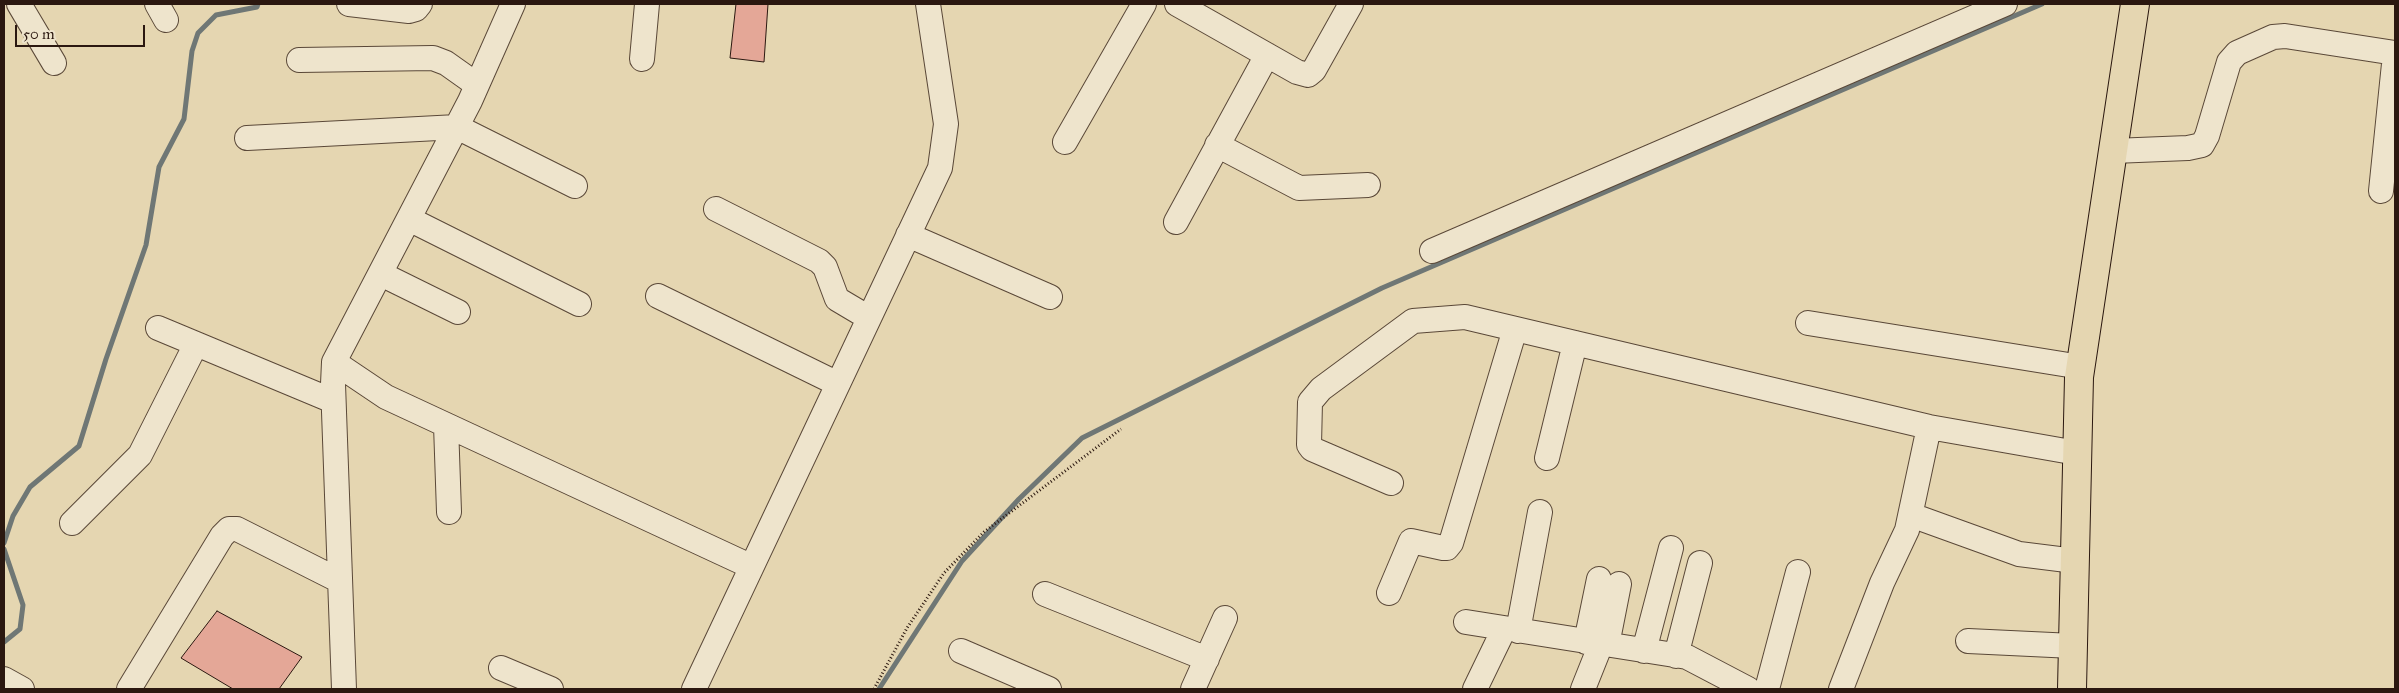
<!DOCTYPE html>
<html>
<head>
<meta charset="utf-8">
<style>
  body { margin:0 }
  #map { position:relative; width:2399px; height:693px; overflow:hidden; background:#e5d6b1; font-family:"IM FELL Great Primer",serif }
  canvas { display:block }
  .frame { position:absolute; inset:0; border:5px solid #2b1810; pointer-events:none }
  .scale { position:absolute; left:15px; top:25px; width:130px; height:22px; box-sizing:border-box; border:2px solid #2b1810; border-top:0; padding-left:6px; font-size:15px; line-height:18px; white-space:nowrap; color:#2b1810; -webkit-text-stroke:4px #eee4cc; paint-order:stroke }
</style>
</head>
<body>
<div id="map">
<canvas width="2399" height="693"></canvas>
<div class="frame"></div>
<div class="scale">50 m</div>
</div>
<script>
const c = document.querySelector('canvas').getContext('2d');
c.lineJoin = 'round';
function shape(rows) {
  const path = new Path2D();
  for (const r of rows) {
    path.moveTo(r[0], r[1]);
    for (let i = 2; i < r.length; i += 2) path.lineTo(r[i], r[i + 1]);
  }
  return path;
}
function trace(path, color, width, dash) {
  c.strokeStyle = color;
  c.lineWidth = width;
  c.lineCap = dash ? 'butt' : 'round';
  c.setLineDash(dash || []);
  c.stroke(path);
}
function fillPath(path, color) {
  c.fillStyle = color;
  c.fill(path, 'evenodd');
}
trace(shape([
  [4,543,13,516,30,487,79,446,106,359,146,245,159,167,184,119,192,51,198,33,216,15,257,7,258,4],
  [4,549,23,605,20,629,4,642],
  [879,689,962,561,1019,499,1082,438,1382,288,2042,4]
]), '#6f7775', 5);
const building = shape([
  [736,4,768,4,764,62,730,58,736,4],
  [217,611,302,657,279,689,233,689,181,658,217,611]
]);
fillPath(building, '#e4a797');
trace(building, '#2b1810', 1);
const minor = shape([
  [19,4,54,63],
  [157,4,166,20],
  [349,4,409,11,416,9,420,4],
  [1177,4,1297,72,1308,75,1314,70,1351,4],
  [642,59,647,4],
  [299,60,433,58,446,63,477,85],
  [247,138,457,127,575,186],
  [1065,142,1144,4],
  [1217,145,1299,188,1368,185],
  [2113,151,2188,148,2202,145,2207,136,2229,62,2237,53,2273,37,2285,36,2395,53],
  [2381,191,2395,54],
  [716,209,819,261,825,267,837,299,869,318],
  [409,219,579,304],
  [1176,222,1267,55],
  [908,235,1050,297],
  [1432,251,2005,4],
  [381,274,458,312],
  [658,296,838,384],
  [1808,323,2081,367],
  [158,328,333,401],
  [334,362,386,397,750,566],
  [446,425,449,512],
  [1547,458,1575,343],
  [1391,483,1312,449,1309,445,1310,402,1321,389,1413,321,1465,317,1929,427,2077,453],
  [1911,515,2019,554,2075,561],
  [72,523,140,455,196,344],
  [1389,593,1411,541,1443,548,1447,548,1451,543,1515,329],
  [1045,594,1207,659],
  [1466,622,1687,657,1748,689],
  [1518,631,1540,512],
  [1968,641,2073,646],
  [1586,642,1599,579],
  [1607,645,1619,584],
  [961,651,1049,689],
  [1644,651,1671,548],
  [1676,656,1700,563],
  [501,668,551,689],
  [4,679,22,689],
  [129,689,222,536,229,529,237,529,340,581],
  [344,689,333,384,334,362,470,101,513,4],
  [694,689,940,168,946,124,928,4],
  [1193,689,1225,618],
  [1475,689,1504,629],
  [1583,689,1601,644],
  [1767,689,1798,572],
  [1841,689,1882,583,1907,530,1929,427]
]);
const major = shape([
  [2072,689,2079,377,2135,4]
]);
trace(minor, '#5a4838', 26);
trace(major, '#2b1810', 30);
trace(shape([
  [874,689,907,628,944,573,984,532,1121,429]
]), '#2b1810', 3, [1, 2.5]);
trace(minor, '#eee4cc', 24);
trace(major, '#e5d6b1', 28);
</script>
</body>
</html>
